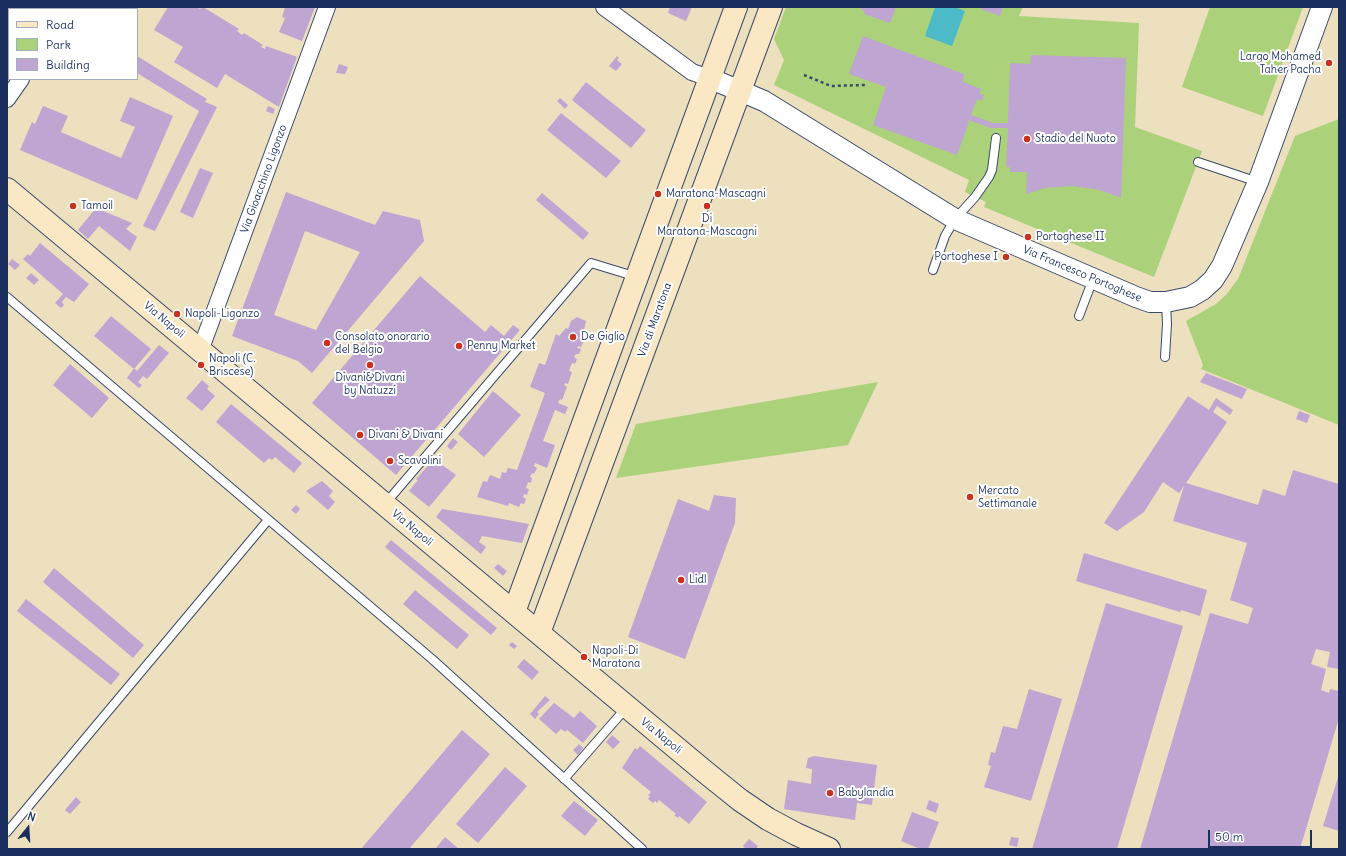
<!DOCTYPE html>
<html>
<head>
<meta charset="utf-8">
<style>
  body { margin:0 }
  #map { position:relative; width:1346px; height:856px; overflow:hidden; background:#ece0be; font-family:Delius,sans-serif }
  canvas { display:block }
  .frame { position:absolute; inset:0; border:8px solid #1b2f5e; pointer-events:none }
  .legend { position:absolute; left:8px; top:8px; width:130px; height:72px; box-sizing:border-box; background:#fff; border:1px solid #a4acbf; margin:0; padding:5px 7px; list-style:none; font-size:12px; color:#1b2f5e }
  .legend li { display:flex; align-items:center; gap:8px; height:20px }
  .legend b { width:20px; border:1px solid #a4acbf }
  .north { position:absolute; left:8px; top:808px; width:40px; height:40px; -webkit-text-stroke:3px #fff; paint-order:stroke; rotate:18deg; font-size:11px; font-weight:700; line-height:16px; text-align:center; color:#1b2f5e }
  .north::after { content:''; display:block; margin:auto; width:14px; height:18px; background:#1b2f5e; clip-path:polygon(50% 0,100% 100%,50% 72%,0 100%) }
  .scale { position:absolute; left:1208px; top:830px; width:104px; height:18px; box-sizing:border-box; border:2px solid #1b2f5e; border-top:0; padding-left:5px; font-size:12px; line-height:14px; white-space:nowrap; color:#1b2f5e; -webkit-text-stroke:3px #fff; paint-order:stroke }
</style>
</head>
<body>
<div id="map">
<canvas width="1346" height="856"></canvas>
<div class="frame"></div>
<ul class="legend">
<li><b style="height:5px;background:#fae7c3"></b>Road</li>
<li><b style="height:11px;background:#abd17b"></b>Park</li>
<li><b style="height:11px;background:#bfa5d2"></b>Building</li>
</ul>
<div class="north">N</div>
<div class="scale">50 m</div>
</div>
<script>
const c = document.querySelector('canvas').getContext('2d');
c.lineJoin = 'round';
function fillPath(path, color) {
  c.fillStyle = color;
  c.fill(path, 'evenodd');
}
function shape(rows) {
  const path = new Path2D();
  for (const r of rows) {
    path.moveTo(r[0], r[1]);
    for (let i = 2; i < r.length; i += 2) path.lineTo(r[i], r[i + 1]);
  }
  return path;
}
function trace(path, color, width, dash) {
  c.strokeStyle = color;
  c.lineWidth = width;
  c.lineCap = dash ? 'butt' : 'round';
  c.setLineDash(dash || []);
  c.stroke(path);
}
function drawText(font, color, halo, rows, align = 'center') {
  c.font = font + ' Delius,sans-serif';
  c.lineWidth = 4;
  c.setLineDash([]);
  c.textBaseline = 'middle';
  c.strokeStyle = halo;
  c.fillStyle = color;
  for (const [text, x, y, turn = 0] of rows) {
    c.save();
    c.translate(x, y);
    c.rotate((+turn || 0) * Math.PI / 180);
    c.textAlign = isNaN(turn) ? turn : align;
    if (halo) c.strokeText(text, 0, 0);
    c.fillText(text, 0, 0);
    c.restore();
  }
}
fillPath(shape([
  [786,7,1023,7,1019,16,1139,23,1135,127,1202,151,1154,277,984,207,986,202,965,192,969,180,774,85,784,60,774,39],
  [1210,7,1303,7,1263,116,1182,87],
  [1339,119,1339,425,1201,369,1203,365,1186,321,1216,304,1226,295,1238,279,1295,136],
  [878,382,848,445,616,478,636,424]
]), '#abd17b');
fillPath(shape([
  [935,7,955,7,965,11,952,46,925,36]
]), '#4dbac7');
fillPath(shape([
  [7,7,33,7,36,9,10,9],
  [168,7,197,7,200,9,203,7,239,29,237,31,242,35,244,33,263,45,261,47,265,49,266,46,297,57,279,107,225,74,217,88,174,62,183,47,154,30],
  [285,7,315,7,302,41,279,32,285,18,282,17],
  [670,7,692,7,686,21,668,13],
  [858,7,896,7,890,23,864,14,865,12],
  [982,7,1003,7,1000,16,981,9],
  [7,35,9,36,9,53,7,52],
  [863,36,964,74,963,82,981,89,979,94,984,95,982,101,977,99,971,115,993,123,1008,123,1010,63,1030,64,1031,55,1126,58,1121,198,1100,190,1073,186,1045,188,1026,194,1027,172,1010,172,1010,167,1006,167,1008,128,991,128,968,120,969,122,957,155,873,125,886,87,849,74],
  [137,56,207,99,205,102,217,107,155,231,143,226,199,111,137,73],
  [617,56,619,58,617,60,622,64,616,71,609,66],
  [339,64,348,67,345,74,336,73],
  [586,82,646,130,631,148,572,100],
  [130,97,173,116,137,200,20,150,32,122,35,124,43,106,68,116,61,132,121,158,135,127,120,121],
  [560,98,568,105,565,109,557,101],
  [268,106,275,109,273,114,266,111],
  [561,113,621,161,606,178,547,130],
  [200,168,213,173,193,218,180,212],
  [286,192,375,225,383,211,420,220,424,241,312,373,298,361,232,336],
  [305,231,360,252,316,330,274,315],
  [542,193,589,233,583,240,536,200],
  [96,208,132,223,126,229,137,237,130,251,99,226,88,239,78,230],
  [40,243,89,284,74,302,66,297,62,302,64,305,61,308,55,303,63,294,23,259,28,254,30,256],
  [12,259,20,265,15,270,8,264],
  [31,273,39,280,34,285,26,278],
  [420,276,485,332,491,325,504,336,513,325,520,330,396,475,312,403],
  [111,316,151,349,134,369,94,336],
  [577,317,586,321,584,330,587,331,585,337,582,336,580,340,584,341,581,347,578,346,577,348,581,349,579,354,576,354,574,357,577,359,575,364,572,363,569,371,572,372,568,384,565,383,564,385,567,387,562,400,560,399,558,403,568,407,565,414,555,410,543,441,555,445,547,468,535,463,534,466,537,468,534,474,532,473,530,477,532,478,531,483,528,482,526,488,529,489,527,495,524,494,523,497,526,499,524,504,521,503,519,507,509,503,508,506,477,497,483,481,487,482,490,475,500,479,502,472,506,473,508,468,517,470,545,393,530,387,539,363,545,365,556,334,559,336,566,328,568,329,571,321],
  [159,345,169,353,147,379,143,376,138,382,142,385,139,388,127,378,134,368,137,371],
  [70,364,109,398,92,418,53,385],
  [1206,373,1247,389,1242,399,1200,382],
  [202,380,209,386,207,389,215,396,202,411,186,398],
  [493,391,521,415,484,457,458,434],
  [1188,396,1209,410,1216,398,1233,410,1230,415,1217,406,1213,412,1227,422,1186,483,1258,505,1263,489,1285,496,1293,470,1339,484,1339,669,1327,667,1330,652,1316,649,1311,664,1326,669,1321,690,1329,693,1330,689,1339,691,1339,718,1300,849,1140,849,1210,613,1248,624,1253,608,1230,600,1247,543,1173,521,1184,486,1179,493,1163,482,1144,512,1117,531,1104,523],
  [231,404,302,463,294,473,275,457,272,460,269,458,264,463,216,422],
  [1299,411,1310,415,1307,423,1296,419],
  [453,438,458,442,451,450,447,446],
  [434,459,456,475,429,507,409,491,418,480,416,479],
  [322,481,333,491,329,496,335,502,328,510,306,491],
  [714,495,736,498,735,523,685,659,628,637,678,499,709,511],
  [296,505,300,509,296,514,291,510],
  [442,509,491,517,529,524,522,543,482,536,479,542,486,547,481,554,436,517],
  [391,540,497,628,491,635,385,547],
  [1084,553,1207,590,1200,616,1181,610,1180,612,1076,581],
  [498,564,507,571,503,576,494,568],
  [54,568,144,645,133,658,43,582],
  [415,590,469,635,457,649,403,604],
  [26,599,120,674,111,685,17,611],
  [1106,603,1183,626,1117,849,1032,849],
  [512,642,517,646,514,649,509,645],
  [524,659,539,672,532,680,517,667],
  [1029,689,1062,699,1031,801,984,787,991,766,988,765,991,752,995,753,1003,726,1017,729],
  [545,696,550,700,537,712,539,714,535,719,530,714],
  [554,703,574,718,580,711,597,726,583,743,567,730,565,732,561,729,556,734,539,719],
  [462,730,490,754,409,849,361,849],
  [612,735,620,742,613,749,606,742],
  [579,744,583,748,578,755,573,750],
  [640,746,707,802,689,824,679,816,678,818,674,815,676,814,659,800,657,803,655,801,653,803,648,799,650,797,648,795,651,792,622,768,635,748,637,750],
  [814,756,877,765,872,805,857,803,855,820,784,809,788,780,811,784,812,769,806,768,808,758],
  [505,767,527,786,478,843,456,824],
  [1339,774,1339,831,1323,826],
  [76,797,81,802,70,814,65,810],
  [929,800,939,804,936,813,926,809],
  [574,801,598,820,585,836,561,816],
  [912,812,939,822,928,849,920,849,901,841],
  [445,837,459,849,435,849],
  [1011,837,1019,838,1017,847,1009,845],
  [749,839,758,846,756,849,746,849,743,846]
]), '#bfa5d2');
const service = shape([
  [1198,162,1258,182],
  [933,270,945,236,955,219,975,197,989,177,992,170,996,138],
  [7,297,432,659,642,849],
  [1079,316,1093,279],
  [1165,357,1167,324,1166,302],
  [385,504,591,263,637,277],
  [564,779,626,708],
  [7,832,268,520]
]);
const minor = shape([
  [604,7,692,72,709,78],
  [69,9,70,7],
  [7,99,21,79],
  [200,351,327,7]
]);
const tertiary = shape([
  [709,78,764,101,955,219,1136,297,1150,302,1166,302,1190,297,1202,290,1213,280,1222,266,1258,182,1322,7]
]);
const secondary = shape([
  [7,189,704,771,740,800,768,819,796,834,829,849],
  [514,612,736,7],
  [539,633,771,7]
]);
trace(service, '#3a4a6c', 10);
trace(minor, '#3a4a6c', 18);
trace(tertiary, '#3a4a6c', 22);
trace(secondary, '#3a4a6c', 24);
trace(shape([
  [804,75,831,86,865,85]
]), '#3a4a6c', 2.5, [3, 3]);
trace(service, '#fff', 8);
trace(minor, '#fff', 16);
trace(tertiary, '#fff', 20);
trace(secondary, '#fae7c3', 22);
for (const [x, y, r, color] of [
  [1329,63,4,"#c8321e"],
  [1027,139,4,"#c8321e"],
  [658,194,4,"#c8321e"],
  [73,206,4,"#c8321e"],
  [707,206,4,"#c8321e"],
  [1028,237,4,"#c8321e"],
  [1006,257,4,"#c8321e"],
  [177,314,4,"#c8321e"],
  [573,337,4,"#c8321e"],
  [327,343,4,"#c8321e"],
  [459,346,4,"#c8321e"],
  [201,365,4,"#c8321e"],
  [370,365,4,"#c8321e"],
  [360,435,4,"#c8321e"],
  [390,461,4,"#c8321e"],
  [970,497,4,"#c8321e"],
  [681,580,4,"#c8321e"],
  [584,657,4,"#c8321e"],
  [830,793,4,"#c8321e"]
]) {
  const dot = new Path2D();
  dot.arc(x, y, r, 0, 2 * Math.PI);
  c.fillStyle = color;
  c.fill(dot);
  trace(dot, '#fff', 1.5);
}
drawText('11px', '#1b2f5e', '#fff', [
  ["Largo Mohamed",1321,57,"right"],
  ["Taher Pacha",1321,70,"right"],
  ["Stadio del Nuoto",1035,139],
  ["Maratona-Mascagni",666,194],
  ["Tamoil",81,206],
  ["Di",707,219,"center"],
  ["Maratona-Mascagni",707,232,"center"],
  ["Portoghese II",1036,237],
  ["Portoghese I",998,257,"right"],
  ["Napoli-Ligonzo",185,314],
  ["Consolato onorario",335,337],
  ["del Belgio",335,350],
  ["De Giglio",581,337],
  ["Penny Market",467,346],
  ["Napoli (C.",209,359],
  ["Briscese)",209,372],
  ["Divani&Divani",370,378,"center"],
  ["by Natuzzi",370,391,"center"],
  ["Divani & Divani",368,435],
  ["Scavolini",398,461],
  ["Mercato",978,491],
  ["Settimanale",978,504],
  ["Lidl",689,580],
  ["Napoli-Di",592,651],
  ["Maratona",592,664],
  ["Babylandia",838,793]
], 'left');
drawText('11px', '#1b2f5e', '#fff', [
  ["Via Gioacchino Ligonzo",264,179,-70],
  ["Via Francesco Portoghese",1082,274,23],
  ["Via Napoli",164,320,40],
  ["Via di Maratona",655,320,-70],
  ["Via Napoli",412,528,40],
  ["Via Napoli",661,736,39]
]);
</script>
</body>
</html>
